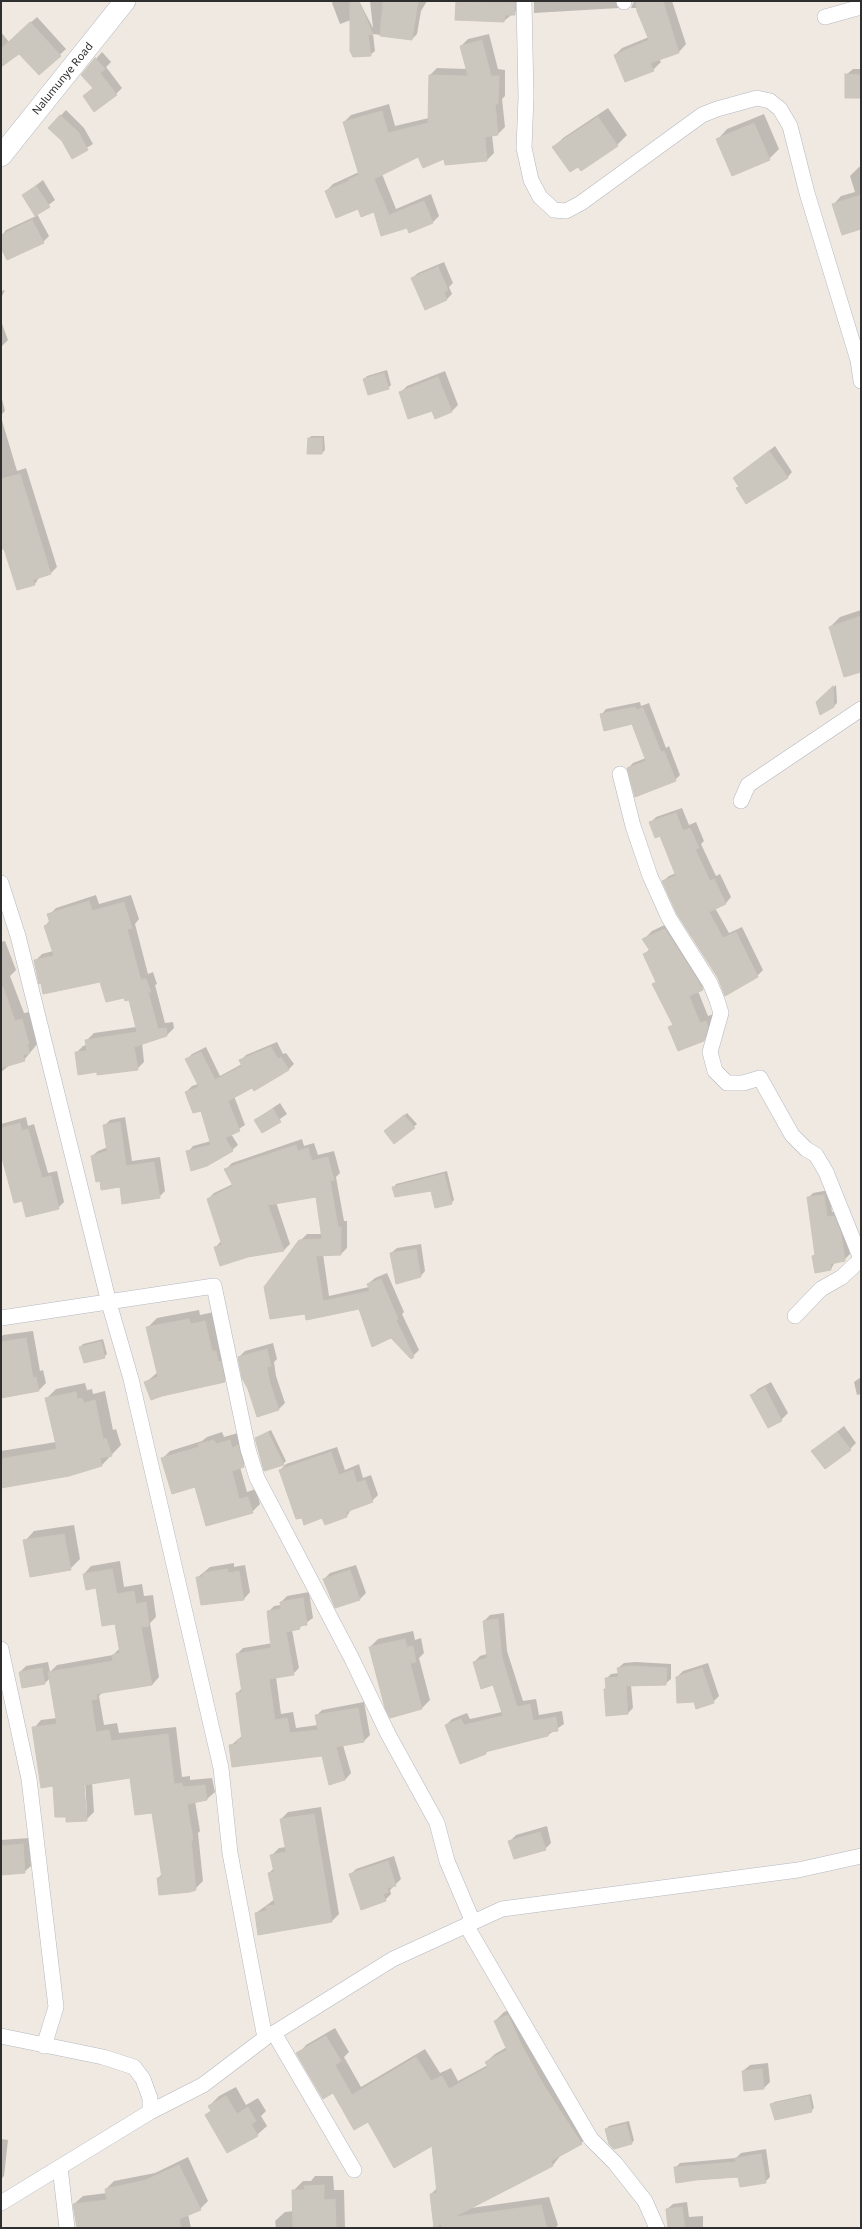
<!DOCTYPE html>
<html>
<head>
<meta charset="utf-8">
<style>
  body { margin:0 }
  #map { position:relative; width:862px; height:2229px; overflow:hidden; background:#efe9e1; font-family:"Noto Sans",sans-serif }
  canvas { display:block }
  .frame { position:absolute; inset:0; border:2px solid #2e2e2e; pointer-events:none }
</style>
</head>
<body>
<div id="map">
<canvas width="862" height="2229"></canvas>
<div class="frame"></div>
</div>
<script>
const c = document.querySelector('canvas').getContext('2d');
c.lineJoin = 'round';
function fillPath(path, color) {
  c.fillStyle = color;
  c.fill(path, 'evenodd');
}
function shape(rows) {
  const path = new Path2D();
  for (const r of rows) {
    path.moveTo(r[0], r[1]);
    for (let i = 2; i < r.length; i += 2) path.lineTo(r[i], r[i + 1]);
  }
  return path;
}
function trace(path, color, width, dash) {
  c.strokeStyle = color;
  c.lineWidth = width;
  c.lineCap = dash ? 'butt' : 'round';
  c.setLineDash(dash || []);
  c.stroke(path);
}
function drawText(font, color, halo, rows, align = 'center') {
  c.font = font + ' "Noto Sans",sans-serif';
  c.lineWidth = 3;
  c.setLineDash([]);
  c.textBaseline = 'middle';
  c.strokeStyle = halo;
  c.fillStyle = color;
  for (const [text, x, y, turn = 0] of rows) {
    c.save();
    c.translate(x, y);
    c.rotate((+turn || 0) * Math.PI / 180);
    c.textAlign = isNaN(turn) ? turn : align;
    if (halo) c.strokeText(text, 0, 0);
    c.fillText(text, 0, 0);
    c.restore();
  }
}
fillPath(shape([
  [334,1,359,1,373,28,370,1,427,1,421,11,417,34,412,39,373,34,375,51,370,55,358,57,353,56,351,20,340,24,332,3],
  [457,1,521,1,521,7,504,21,456,19],
  [534,1,626,1,619,8,534,13],
  [634,1,672,1,686,44,679,52,659,59,661,62,653,70,615,55,622,48,649,37,637,8,631,8],
  [37,17,66,49,39,74,19,53,1,66,1,32,9,42],
  [489,34,498,69,505,70,505,96,502,99,505,127,498,134,492,135,494,153,487,160,446,164,445,157,419,155,382,174,396,209,431,194,439,216,432,223,408,227,375,210,358,208,326,191,333,184,359,172,344,122,351,115,389,104,395,126,429,118,430,75,437,68,467,69,461,46,468,39],
  [102,52,111,62,106,67,122,88,116,94,84,96,94,87,82,75],
  [853,69,861,69,861,97,846,75],
  [608,108,627,135,617,145,554,147,563,138],
  [66,110,84,128,93,144,72,157,63,140,49,128],
  [764,114,779,149,769,159,718,139,727,129],
  [859,167,861,167,861,228,833,205,841,196,855,192,850,176],
  [43,180,55,200,37,214,49,236,43,242,1,237,6,230,36,216,23,195],
  [444,262,453,283,449,287,452,294,447,299,412,278,418,273],
  [5,290,1,298,1,291],
  [1,321,8,340,1,347],
  [387,370,391,385,388,388,364,379,367,376],
  [445,371,458,405,452,411,436,418,433,409,400,393,407,386],
  [1,395,5,411,1,415],
  [1,417,17,471,26,468,57,567,51,573,40,576,35,584,1,529],
  [311,436,324,436,325,450,322,453,309,439],
  [775,446,792,472,787,478,737,489,740,486,734,478],
  [861,610,861,672,830,627,840,617],
  [836,685,837,703,834,706,817,702],
  [640,702,641,706,649,703,666,748,669,746,680,775,675,780,628,768,633,763,646,758,633,722,601,715,606,709],
  [682,808,689,825,696,822,704,841,701,844,716,876,720,874,731,897,726,903,715,908,729,933,742,927,763,970,757,976,719,978,663,881,669,876,676,873,660,835,651,822,656,817],
  [96,895,99,904,131,895,139,919,135,924,148,974,153,972,157,984,155,985,165,1023,173,1022,174,1028,167,1035,142,1043,144,1062,137,1069,98,1071,76,1053,83,1046,87,1045,87,1040,94,1033,136,1027,130,999,101,981,35,961,42,954,53,951,45,926,50,920,49,915,56,908],
  [673,921,710,981,698,991,708,1016,714,1014,711,1032,703,1040,669,1028,673,1024,654,984,657,981,644,954,650,949,644,939,652,931],
  [5,941,16,970,10,976,24,1013,30,1012,38,1043,24,1060,11,1064,1,1072,1,942],
  [277,1042,283,1054,286,1053,294,1064,288,1070,234,1096,245,1125,231,1134,238,1145,232,1150,188,1152,193,1146,211,1141,201,1109,186,1092,192,1086,198,1084,186,1060,192,1054,206,1047,220,1076,242,1064,240,1061,246,1055],
  [280,1103,287,1114,262,1132,255,1120],
  [407,1113,417,1124,394,1143,385,1131],
  [26,1117,28,1126,34,1124,48,1173,57,1171,64,1202,58,1208,23,1200,1,1155,1,1124],
  [125,1117,132,1161,160,1157,165,1191,159,1197,100,1180,92,1156,98,1151,108,1147,104,1126,110,1120],
  [302,1139,304,1146,314,1143,318,1155,334,1151,340,1173,336,1177,344,1221,347,1221,347,1248,341,1254,323,1254,329,1296,369,1287,368,1284,375,1278,387,1273,404,1312,402,1314,419,1350,413,1356,359,1308,307,1319,300,1241,307,1234,322,1234,317,1196,276,1202,290,1244,284,1250,247,1256,215,1248,221,1241,208,1199,214,1193,233,1184,226,1169,232,1163],
  [447,1171,454,1200,451,1203,431,1190,394,1187,396,1184],
  [829,1190,832,1212,839,1211,846,1228,850,1254,844,1260,835,1262,831,1269,813,1256,816,1254,808,1198,813,1193],
  [421,1244,425,1271,420,1277,391,1253,397,1248],
  [199,1310,200,1315,214,1312,234,1372,224,1381,145,1383,158,1372,148,1327,157,1318],
  [33,1331,40,1371,43,1370,46,1383,39,1390,1,1397,1,1337,3,1335],
  [103,1339,107,1354,104,1357,80,1347,83,1344],
  [273,1343,277,1359,274,1362,276,1376,285,1403,279,1409,239,1357,245,1351],
  [861,1377,861,1394,857,1395,854,1382],
  [771,1382,788,1413,781,1420,752,1395,758,1389],
  [85,1383,87,1390,92,1389,93,1394,105,1391,113,1430,116,1429,121,1445,102,1465,1,1487,1,1451,56,1442,46,1399,56,1389],
  [844,1426,856,1443,850,1449,813,1451],
  [271,1430,286,1461,283,1464,256,1438],
  [222,1432,224,1437,238,1433,251,1458,240,1467,247,1492,256,1489,260,1504,252,1512,196,1485,162,1459,170,1451,202,1441,207,1437],
  [337,1447,345,1470,359,1464,363,1478,371,1475,378,1495,372,1501,352,1508,347,1516,325,1524,323,1517,280,1470,286,1464],
  [74,1525,80,1559,70,1569,25,1541,34,1531],
  [120,1561,124,1587,142,1584,144,1596,153,1595,156,1617,150,1623,159,1677,152,1685,103,1692,99,1696,104,1725,117,1723,119,1733,176,1727,182,1777,190,1776,190,1780,212,1778,215,1792,207,1799,195,1801,200,1831,198,1833,203,1881,195,1889,158,1878,162,1874,153,1812,131,1777,92,1782,94,1812,86,1820,67,1816,34,1728,41,1720,57,1718,50,1678,44,1684,20,1672,26,1666,48,1662,50,1672,57,1665,113,1655,120,1648,116,1623,97,1587,84,1574,91,1566],
  [83,1780,85,1780,87,1814,85,1814],
  [234,1563,234,1567,245,1565,250,1592,244,1599,202,1604,198,1577,210,1567],
  [356,1565,366,1593,360,1599,324,1579,330,1573],
  [309,1592,313,1618,299,1628,292,1630,299,1668,293,1674,276,1677,281,1714,293,1712,296,1728,318,1725,316,1716,322,1710,364,1702,370,1735,364,1741,343,1745,351,1773,345,1780,323,1755,230,1746,242,1736,237,1693,242,1688,237,1654,243,1648,273,1643,268,1612,274,1606,281,1605,281,1602,287,1596],
  [504,1613,507,1651,523,1701,536,1699,539,1715,562,1711,564,1724,548,1735,489,1750,485,1754,446,1725,452,1719,467,1713,470,1719,502,1712,493,1684,474,1662,480,1656,487,1654,484,1621,490,1615],
  [413,1631,415,1640,421,1638,424,1653,419,1658,430,1700,421,1709,370,1647,378,1639],
  [636,1662,671,1664,671,1679,665,1684,631,1685,633,1708,628,1713,607,1715,605,1690,607,1687,606,1679,611,1674,619,1673,618,1668,624,1663],
  [708,1663,719,1696,713,1702,694,1701,677,1677,683,1671],
  [321,1807,339,1914,332,1921,256,1913,275,1899,269,1873,274,1868,272,1855,279,1848,286,1847,281,1819,288,1812],
  [547,1826,551,1843,545,1849,509,1842,516,1835],
  [29,1838,31,1866,24,1872,1,1874,1,1840],
  [394,1856,401,1879,390,1890,391,1894,385,1900,350,1875,356,1869],
  [517,2007,590,2135,581,2143,561,2155,553,2165,471,2208,549,2197,558,2225,555,2228,429,2228,435,2226,431,2194,437,2188,433,2145,368,2120,333,2092,298,2054,306,2045,335,2028,349,2052,344,2057,361,2087,425,2049,440,2073,451,2068,458,2081,488,2065,486,2062,495,2054,507,2047,495,2021,504,2012],
  [768,2063,770,2082,764,2088,743,2071,750,2065],
  [236,2087,246,2105,258,2098,266,2111,261,2116,267,2126,257,2135,206,2115,212,2110,209,2106,219,2096],
  [811,2094,814,2108,811,2111,772,2105,774,2102],
  [629,2121,634,2140,632,2143,606,2129,609,2126],
  [1,2139,8,2140,4,2176,1,2179],
  [766,2149,770,2177,765,2182,675,2168,680,2163,736,2158,741,2153],
  [188,2157,208,2201,200,2209,188,2214,191,2228,81,2228,74,2204,83,2196,107,2193,106,2189,114,2181,155,2173],
  [315,2176,333,2176,334,2190,344,2190,345,2228,276,2228,275,2221,285,2212,294,2211,293,2191,303,2181,311,2181],
  [687,2202,689,2217,703,2216,703,2228,669,2228,667,2209,673,2204]
]), '#0003');
const building = shape([
  [350,1,359,1,373,35,368,34,371,56,353,57,350,51,350,1],
  [383,1,418,1,412,40,380,36,383,1],
  [456,1,515,3,515,15,505,15,504,22,455,20,456,1],
  [636,1,663,1,679,53,650,63,654,71,625,82,614,55,649,40,637,11,636,1],
  [30,22,61,56,39,75,19,54,1,67,1,49,30,22],
  [482,40,491,76,499,76,498,104,495,104,498,135,485,137,487,161,445,165,444,159,423,168,418,157,374,179,389,215,424,201,433,223,409,233,407,228,381,236,374,212,361,217,358,209,336,218,325,191,349,181,348,180,359,175,343,122,382,111,388,133,428,123,429,75,468,76,460,46,482,40],
  [95,58,105,69,100,73,117,95,94,112,83,96,93,88,81,75,95,58],
  [845,74,861,75,861,98,845,98,845,74],
  [60,115,79,133,88,150,72,159,62,141,48,128,60,115],
  [598,117,618,146,581,171,578,167,570,172,552,147,598,117],
  [754,123,770,160,732,176,716,139,754,123],
  [36,186,50,207,35,216,22,195,36,186],
  [861,195,861,229,842,235,832,204,861,195],
  [32,220,44,243,7,260,1,248,1,235,32,220],
  [438,267,448,290,444,292,447,300,425,310,411,278,438,267],
  [384,373,389,389,368,395,363,379,384,373],
  [438,377,452,412,435,419,432,411,408,419,399,392,438,377],
  [308,438,322,438,322,454,307,454,308,438],
  [769,451,788,478,746,504,736,488,739,487,733,478,769,451],
  [20,474,51,574,33,580,35,585,17,590,4,549,1,549,1,479,20,474],
  [861,616,861,672,844,677,829,627,861,616],
  [833,686,834,707,820,715,816,702,833,686],
  [635,707,636,710,643,708,661,752,664,751,676,781,635,797,627,768,646,761,632,724,604,731,600,714,635,707],
  [676,813,683,831,690,828,699,848,695,849,710,881,714,879,726,904,709,912,723,938,736,932,758,977,725,996,718,978,677,914,662,881,676,876,660,836,655,838,649,822,676,813],
  [89,901,92,911,124,902,132,928,127,929,141,980,146,979,151,992,148,992,158,1029,166,1028,167,1036,134,1047,138,1070,97,1075,97,1072,78,1075,75,1052,87,1051,85,1040,137,1032,129,1000,125,1001,124,998,106,1002,100,982,43,994,41,983,39,984,34,960,54,956,44,926,50,923,47,914,89,901],
  [665,929,702,987,703,990,689,996,700,1023,706,1021,708,1027,704,1041,678,1051,668,1027,673,1025,652,984,656,982,643,954,650,951,642,939,665,929],
  [1,987,3,987,15,1021,22,1019,29,1044,27,1045,30,1053,23,1055,25,1061,1,1068,1,987],
  [271,1047,278,1059,281,1057,289,1070,254,1091,252,1088,228,1101,240,1131,225,1138,233,1151,207,1166,191,1171,186,1151,211,1145,201,1111,193,1113,185,1092,199,1087,185,1059,201,1052,215,1080,242,1066,239,1060,271,1047],
  [273,1109,281,1122,262,1133,254,1120,273,1109],
  [404,1115,415,1128,394,1144,384,1131,404,1115],
  [120,1122,126,1166,154,1162,160,1198,122,1204,120,1187,101,1190,100,1181,96,1182,91,1156,107,1151,103,1125,120,1122],
  [20,1123,22,1131,28,1129,42,1178,51,1176,59,1209,26,1217,22,1201,14,1203,1,1154,1,1128,20,1123],
  [296,1145,298,1151,308,1148,312,1161,328,1157,334,1180,330,1181,338,1227,341,1227,341,1255,316,1256,323,1301,370,1291,367,1284,381,1279,398,1319,396,1320,414,1357,411,1359,391,1338,372,1347,359,1309,306,1320,305,1314,270,1319,264,1287,299,1240,322,1239,316,1197,268,1205,284,1251,248,1257,220,1266,214,1247,222,1245,207,1199,233,1186,224,1169,296,1145],
  [444,1174,452,1204,435,1208,431,1191,395,1197,392,1187,444,1174],
  [824,1195,827,1217,834,1216,841,1233,845,1261,830,1264,831,1270,815,1273,812,1256,815,1255,807,1197,824,1195],
  [416,1249,421,1277,396,1284,390,1253,416,1249],
  [189,1319,191,1324,205,1321,212,1351,216,1351,218,1362,221,1361,225,1382,162,1396,151,1400,144,1382,158,1377,146,1327,189,1319],
  [26,1338,33,1378,36,1377,39,1391,1,1398,1,1342,26,1338],
  [101,1342,105,1358,84,1363,79,1347,101,1342],
  [267,1349,271,1366,267,1367,270,1383,279,1410,257,1417,248,1389,242,1378,238,1357,267,1349],
  [765,1388,782,1421,768,1428,750,1395,765,1388],
  [76,1392,77,1399,82,1398,84,1403,95,1400,103,1439,106,1438,112,1456,100,1458,102,1466,69,1476,1,1488,1,1459,57,1449,45,1398,76,1392],
  [268,1432,284,1465,264,1471,255,1438,268,1432],
  [837,1432,851,1450,825,1469,811,1451,837,1432],
  [214,1440,216,1444,230,1440,232,1448,238,1445,244,1467,232,1471,239,1499,248,1497,253,1513,206,1526,195,1487,172,1494,161,1458,199,1447,198,1444,214,1440],
  [331,1452,339,1475,353,1470,357,1483,365,1480,373,1502,346,1512,347,1517,325,1525,322,1518,304,1525,302,1518,296,1519,279,1470,331,1452],
  [64,1534,71,1570,30,1577,23,1540,64,1534],
  [112,1569,117,1594,134,1591,136,1604,146,1602,149,1626,141,1627,152,1685,96,1694,97,1699,91,1700,96,1732,109,1730,111,1741,168,1734,174,1784,182,1783,183,1787,205,1785,207,1800,187,1804,193,1840,191,1840,196,1890,190,1892,159,1895,157,1878,162,1878,152,1813,135,1815,130,1778,84,1785,87,1821,66,1822,66,1817,55,1817,53,1786,41,1788,32,1727,57,1724,48,1672,113,1661,112,1655,120,1653,115,1624,102,1626,96,1588,86,1590,83,1574,112,1569],
  [227,1569,228,1573,239,1571,244,1600,201,1605,196,1577,203,1577,203,1573,227,1569],
  [350,1570,360,1600,335,1608,323,1579,350,1570],
  [303,1598,307,1625,299,1626,300,1629,286,1632,294,1675,269,1679,275,1720,287,1718,290,1733,318,1730,315,1715,358,1708,364,1742,336,1747,345,1780,329,1785,322,1756,232,1767,229,1745,237,1744,237,1740,242,1739,236,1693,242,1692,236,1654,271,1648,267,1611,281,1609,280,1602,303,1598],
  [498,1619,502,1657,517,1707,530,1704,533,1721,556,1717,558,1731,548,1732,548,1736,485,1752,486,1754,460,1764,445,1725,461,1719,464,1725,503,1716,493,1685,481,1689,473,1662,487,1658,483,1621,498,1619],
  [405,1639,407,1647,413,1646,416,1662,410,1663,422,1709,390,1718,385,1708,369,1647,405,1639],
  [630,1666,667,1668,666,1685,626,1686,628,1714,606,1716,604,1689,606,1689,605,1678,619,1677,617,1668,630,1666],
  [42,1668,45,1684,22,1688,19,1672,42,1668],
  [702,1668,714,1703,696,1709,694,1702,677,1703,676,1677,702,1668],
  [314,1814,332,1922,258,1935,255,1913,266,1911,266,1906,275,1905,268,1873,274,1872,270,1855,286,1852,280,1819,314,1814],
  [540,1832,546,1850,514,1859,508,1841,540,1832],
  [23,1844,25,1873,1,1875,1,1846,23,1844],
  [388,1861,396,1886,387,1888,389,1892,383,1894,386,1901,361,1910,349,1874,388,1861],
  [508,2015,521,2044,543,2084,582,2144,551,2161,553,2166,454,2217,541,2205,547,2228,442,2228,441,2224,434,2228,430,2194,437,2193,432,2146,394,2168,368,2122,354,2130,333,2093,323,2099,296,2053,326,2036,341,2061,335,2065,352,2095,416,2057,431,2081,442,2076,449,2089,488,2067,485,2062,507,2050,494,2021,508,2015],
  [762,2069,764,2089,744,2091,742,2071,762,2069],
  [226,2096,237,2114,248,2107,256,2121,251,2124,258,2136,227,2153,205,2115,211,2111,208,2106,226,2096],
  [809,2096,812,2112,775,2120,770,2104,809,2096],
  [626,2124,632,2144,614,2149,609,2144,605,2129,626,2124],
  [761,2154,766,2183,740,2187,738,2177,696,2180,676,2183,674,2167,736,2162,735,2158,761,2154],
  [179,2165,201,2210,179,2219,181,2228,77,2228,73,2204,107,2200,105,2189,146,2180,179,2165],
  [324,2185,324,2200,335,2199,336,2228,293,2228,292,2190,305,2190,304,2186,324,2185],
  [682,2207,685,2228,668,2228,666,2209,682,2207]
]);
fillPath(building, '#cbc7bf');
trace(building, '#cbc5ba', 1);
const street = shape([
  [524,1,526,97,524,148,531,180,540,197,554,210,566,211,581,203,702,115,717,109,757,98,770,101,780,109,790,126,807,193,858,360,861,381],
  [624,2,624,1],
  [825,17,861,7],
  [620,774,633,826,650,876,669,918,710,983,717,1000,721,1013,710,1052,715,1071,727,1083,743,1083,760,1078,792,1135,806,1149,816,1155,826,1172,861,1259,842,1277,821,1289,795,1316],
  [741,801,748,785,861,709],
  [1,883,18,936,109,1303,131,1379,221,1768,230,1853,265,2038,203,2085,150,2112,1,2203],
  [1,1318,214,1286,248,1449,257,1478,351,1657,388,1734,437,1823,447,1861,473,1922],
  [1,1649,29,1779,56,2007,44,2046],
  [466,1925,591,2139,615,2163,645,2201,657,2228],
  [1,2036,103,2057,134,2067,143,2079,150,2098,150,2112],
  [60,2167,67,2228],
  [354,2170,274,2033,393,1959,502,1909,798,1870,861,1856]
]);
const secondary = shape([
  [1,156,125,1]
]);
trace(street, '#b4b7c1', 16);
trace(secondary, '#b4b7c1', 22);
trace(street, '#fff', 15);
trace(secondary, '#fff', 21);
drawText('11px', '#2e2e2e', '#fff', [
  ["Nalumunye Road",63,79,-51]
]);
</script>
</body>
</html>
